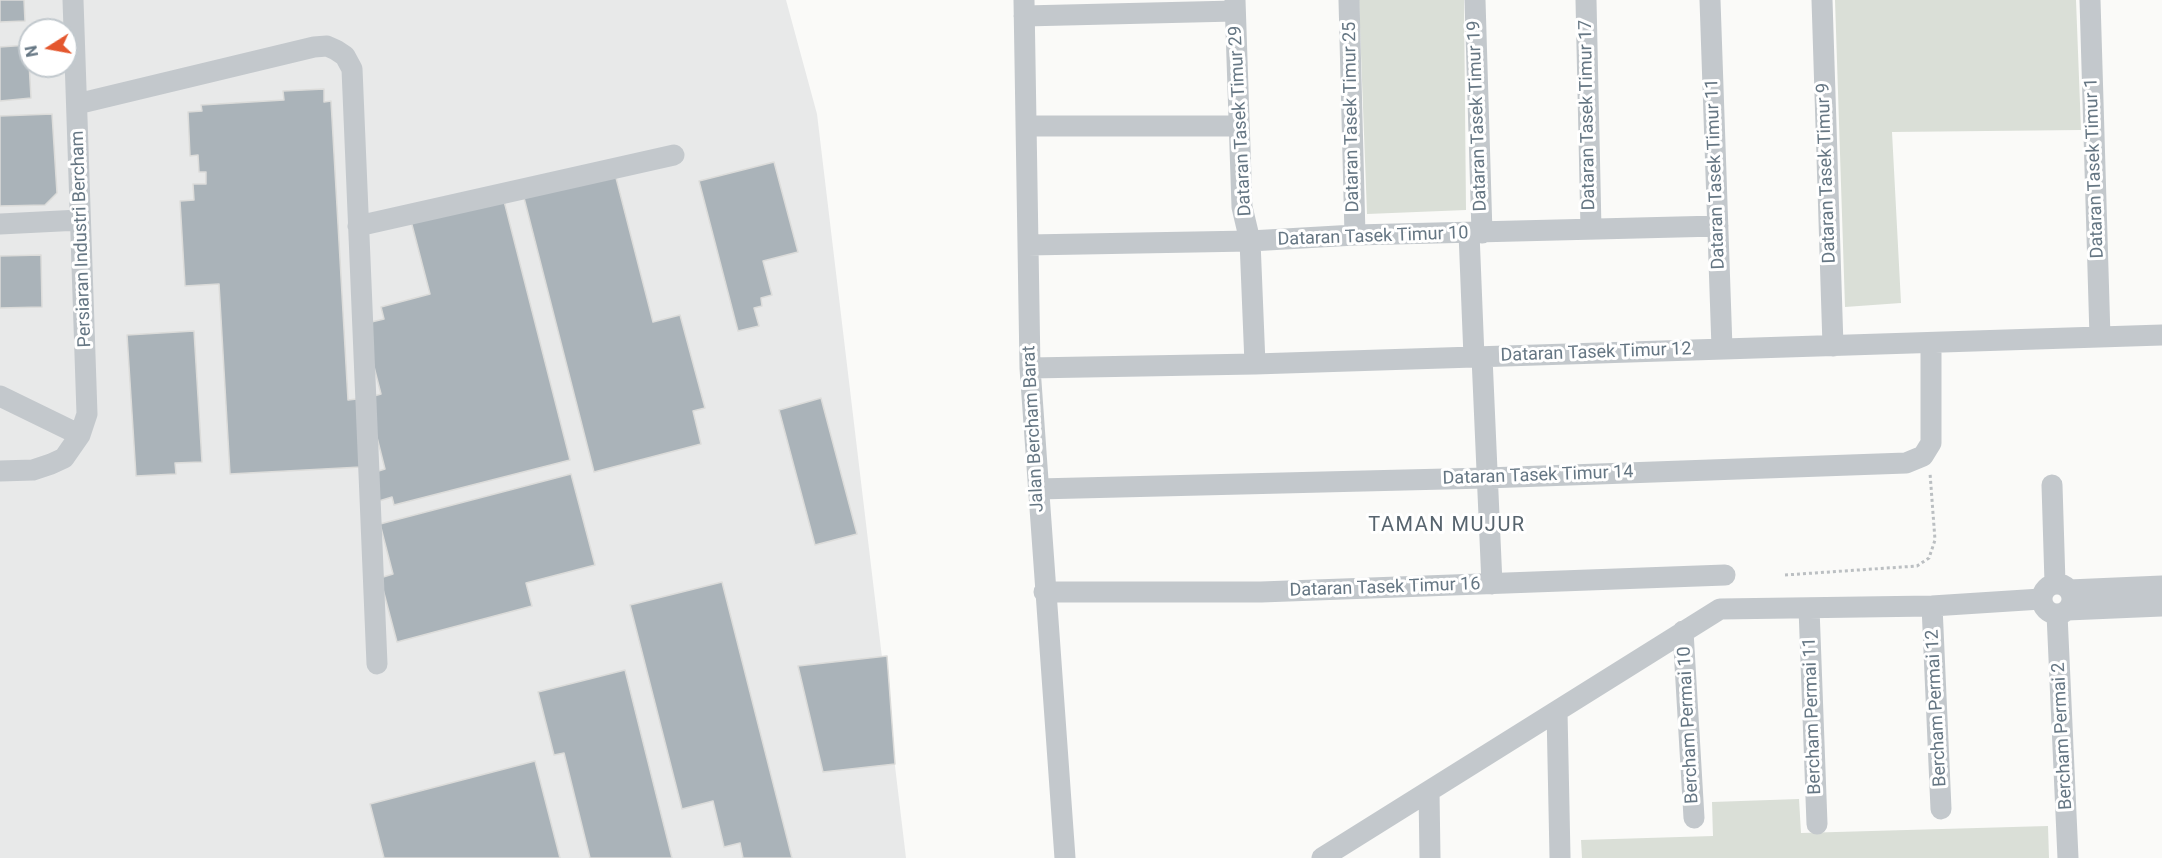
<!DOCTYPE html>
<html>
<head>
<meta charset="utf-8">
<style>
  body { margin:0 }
  #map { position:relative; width:2162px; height:858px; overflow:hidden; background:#fafaf8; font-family:Roboto,sans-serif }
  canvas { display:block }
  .north { position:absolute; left:18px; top:18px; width:60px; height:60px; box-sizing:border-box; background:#fff; border:2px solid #c1c8cd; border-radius:50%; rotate:259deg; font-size:16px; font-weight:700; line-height:24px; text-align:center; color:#657683 }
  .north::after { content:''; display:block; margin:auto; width:21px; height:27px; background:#e4572e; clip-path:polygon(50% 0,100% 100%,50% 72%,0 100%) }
</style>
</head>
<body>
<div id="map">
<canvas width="2162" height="858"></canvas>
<div class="north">N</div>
</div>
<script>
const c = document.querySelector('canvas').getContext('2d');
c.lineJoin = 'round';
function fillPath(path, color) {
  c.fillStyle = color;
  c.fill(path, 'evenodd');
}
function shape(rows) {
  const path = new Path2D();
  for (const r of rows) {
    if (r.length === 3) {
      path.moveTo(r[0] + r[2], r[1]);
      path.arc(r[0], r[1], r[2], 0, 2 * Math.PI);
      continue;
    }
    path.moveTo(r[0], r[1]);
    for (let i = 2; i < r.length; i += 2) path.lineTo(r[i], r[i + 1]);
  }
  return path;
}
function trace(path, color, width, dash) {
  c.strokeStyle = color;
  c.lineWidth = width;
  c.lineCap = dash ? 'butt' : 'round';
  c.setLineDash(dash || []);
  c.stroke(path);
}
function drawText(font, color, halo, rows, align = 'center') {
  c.font = font + ' Roboto,sans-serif';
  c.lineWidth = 6;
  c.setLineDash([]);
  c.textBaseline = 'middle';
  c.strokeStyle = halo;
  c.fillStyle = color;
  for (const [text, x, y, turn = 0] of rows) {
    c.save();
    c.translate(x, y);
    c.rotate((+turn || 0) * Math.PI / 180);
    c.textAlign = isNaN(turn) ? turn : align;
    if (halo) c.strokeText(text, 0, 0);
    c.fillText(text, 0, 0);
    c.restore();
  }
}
fillPath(shape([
  [0,0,786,0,817,114,906,858,0,858],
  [30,30,66,30,66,66,30,66]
]), '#e8e9e9');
fillPath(shape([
  [1359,0,1464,0,1466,210,1367,214],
  [1835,0,2076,0,2081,130,1892,132,1901,303,1845,307],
  [1799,799,1801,833,2048,826,2049,858,1582,858,1581,840,1713,836,1712,802]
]), '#dadfd7');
const building = shape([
  [0,0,24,0,25,21,0,22,0,0],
  [28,45,31,98,0,101,0,47,28,45],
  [324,89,324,102,331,101,348,400,357,399,361,467,230,474,219,284,185,286,180,201,194,200,193,184,206,184,206,172,199,172,198,155,190,156,188,112,202,111,201,105,284,100,283,91,324,89],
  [52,114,57,193,45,205,0,206,0,116,52,114],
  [774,162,798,252,763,261,772,295,761,298,762,306,754,308,759,326,738,331,699,181,774,162],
  [614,170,653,322,680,315,705,408,693,411,701,444,594,472,523,194,614,170],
  [503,197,570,460,394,505,392,497,379,501,372,473,385,469,367,398,381,394,363,324,384,319,381,307,430,294,411,221,503,197],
  [41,255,42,307,0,308,0,256,41,255],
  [194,331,202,462,175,463,176,474,136,476,127,335,194,331],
  [821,398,857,534,815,545,779,410,821,398],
  [571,474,595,565,526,583,532,606,397,642,380,578,393,574,380,524,571,474],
  [722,582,792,858,743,858,740,843,724,847,713,801,682,809,630,605,722,582],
  [887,656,895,764,823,772,798,666,887,656],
  [625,670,672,858,590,858,564,753,554,755,538,692,625,670],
  [535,761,560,858,384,858,370,804,535,761]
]);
fillPath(building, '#aab3b9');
trace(building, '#dcdcda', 1.5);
trace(shape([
  [1785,575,1917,566,1929,558,1935,540,1930,473]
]), '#bbbfc2', 3, [3, 3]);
trace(shape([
  [1024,0,1030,368,1065,858],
  [1235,0,1242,207,1250,241,1255,364],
  [1349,0,1355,235],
  [1475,0,1482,233],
  [1586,0,1591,229],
  [1710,0,1722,348],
  [1822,0,1833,346],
  [2090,0,2100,337],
  [1024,16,1235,11],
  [77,104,314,47,327,46,336,50,345,56,352,69,377,664],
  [1027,126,1238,126],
  [0,224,80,220],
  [358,226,674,155],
  [1469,233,1474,357],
  [1028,245,1250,241,1355,235,1718,226],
  [1482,357,1492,584],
  [1030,368,1255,364,2162,335],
  [0,396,80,435],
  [0,471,33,470,51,464,64,458,80,435,87,414,73,0],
  [2052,485,2055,583],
  [1038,489,1486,478,1906,463,1923,456,1931,443,1931,344],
  [2057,599,15],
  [2069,590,2162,586],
  [1044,592,1261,592,1725,575],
  [1932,606,1941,809],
  [1809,608,1817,824],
  [2067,610,2162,606],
  [2057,614,2068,858],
  [1683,631,1694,818],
  [1557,711,1560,857],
  [1429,791,1430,858],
  [1322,858,1720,609,1932,606,2041,599]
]), '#c3c8cc', 21);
drawText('18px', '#657683', '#fff', [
  ["Dataran Tasek Timur 17",1588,115,-91],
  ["Dataran Tasek Timur 19",1478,116,-92],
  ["Dataran Tasek Timur 25",1352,117,-91],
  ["Dataran Tasek Timur 29",1241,121,-93],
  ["Dataran Tasek Timur 1",2095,168,-92],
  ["Dataran Tasek Timur 9",1827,173,-92],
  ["Dataran Tasek Timur 11",1716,174,-92],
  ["Dataran Tasek Timur 10",1373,237,-2],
  ["Persiaran Industri Bercham",82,239,-92],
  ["Dataran Tasek Timur 12",1596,353,-2],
  ["Jalan Bercham Barat",1034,429,-93],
  ["Dataran Tasek Timur 14",1538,476,-2],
  ["Dataran Tasek Timur 16",1385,588,-2],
  ["Bercham Permai 12",1937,708,-93],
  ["Bercham Permai 11",1813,716,-92],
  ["Bercham Permai 10",1689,725,-93],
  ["Bercham Permai 2",2063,736,-93]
]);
c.letterSpacing = '1.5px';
drawText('20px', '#57646e', '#fff', [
  ["TAMAN MUJUR",1447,526]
]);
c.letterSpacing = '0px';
</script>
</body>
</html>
